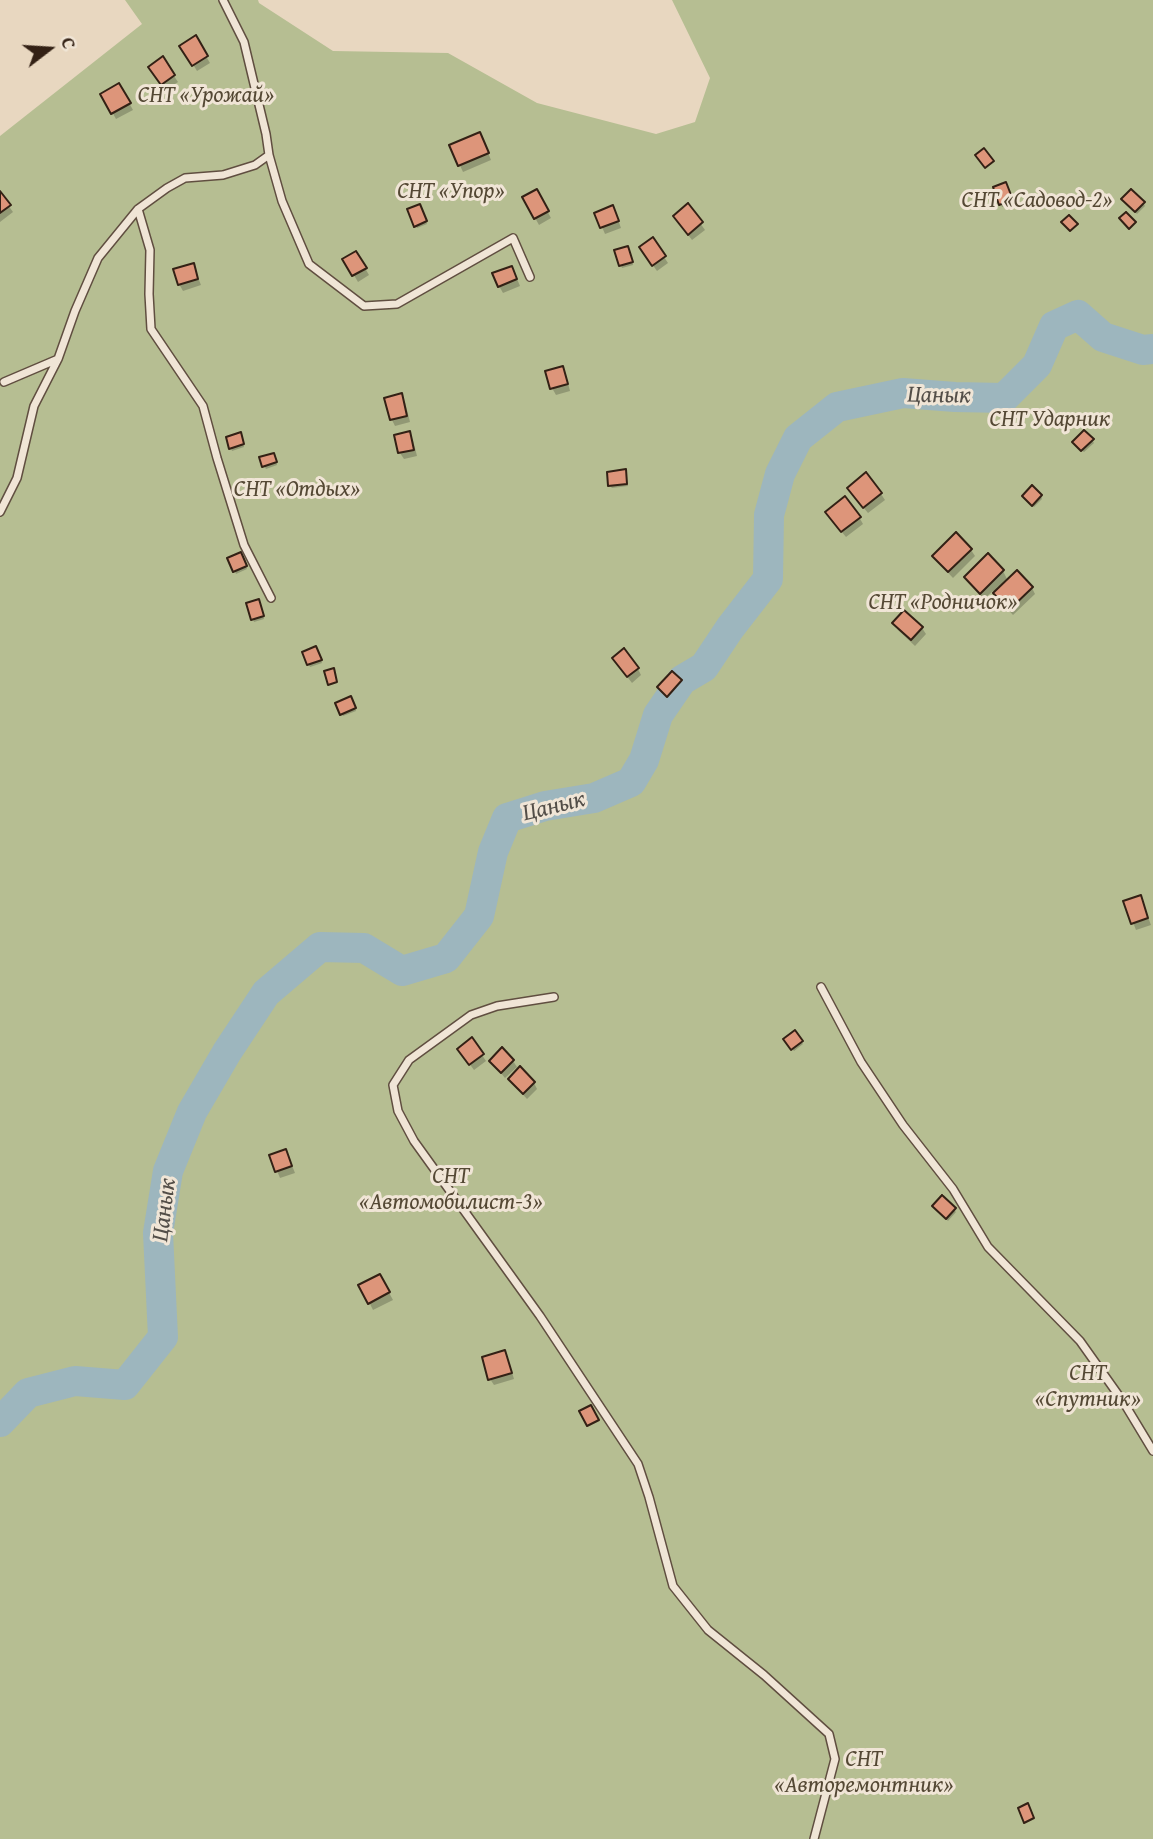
<!DOCTYPE html>
<html>
<head>
<meta charset="utf-8">
<style>
  body { margin:0 }
  #map { position:relative; width:1153px; height:1839px; overflow:hidden; background:#e8d7c0; font-family:"Gentium Book Plus",serif }
  canvas { display:block }
  .north { position:absolute; left:14px; top:14px; width:70px; height:70px; -webkit-text-stroke:5px #f0e5d6; paint-order:stroke; rotate:73deg; font-size:19px; font-weight:700; line-height:28px; text-align:center; color:#332115 }
  .north::after { content:''; display:block; margin:auto; width:24px; height:32px; background:#332115; clip-path:polygon(50% 0,100% 100%,50% 72%,0 100%) }
</style>
</head>
<body>
<div id="map">
<canvas width="1153" height="1839"></canvas>
<div class="north">С</div>
</div>
<script>
const c = document.querySelector('canvas').getContext('2d');
c.lineJoin = 'round';
function fillPath(path, color) {
  c.fillStyle = color;
  c.fill(path, 'evenodd');
}
function shape(rows) {
  const path = new Path2D();
  for (const r of rows) {
    path.moveTo(r[0], r[1]);
    for (let i = 2; i < r.length; i += 2) path.lineTo(r[i], r[i + 1]);
  }
  return path;
}
function trace(path, color, width, dash) {
  c.strokeStyle = color;
  c.lineWidth = width;
  c.lineCap = dash ? 'butt' : 'round';
  c.setLineDash(dash || []);
  c.stroke(path);
}
function drawText(font, color, halo, rows, align = 'center') {
  c.font = font + ' "Gentium Book Plus",serif';
  c.lineWidth = 6;
  c.setLineDash([]);
  c.textBaseline = 'middle';
  c.strokeStyle = halo;
  c.fillStyle = color;
  for (const [text, x, y, turn = 0] of rows) {
    c.save();
    c.translate(x, y);
    c.rotate((+turn || 0) * Math.PI / 180);
    c.textAlign = isNaN(turn) ? turn : align;
    if (halo) c.strokeText(text, 0, 0);
    c.fillText(text, 0, 0);
    c.restore();
  }
}
fillPath(shape([
  [125,0,258,0,259,3,333,51,448,53,537,103,656,134,695,122,710,78,672,0,1153,0,1153,1839,0,1839,0,136,142,24]
]), '#b6be92');
fillPath(shape([
  [195,38,210,63,197,71,182,46],
  [154,74,174,76,178,82,166,90],
  [119,85,133,110,116,119,102,94],
  [483,140,491,160,463,172,451,146],
  [1007,187,1013,203,1002,207,1001,204],
  [536,191,551,218,539,225,524,198],
  [0,194,13,212,0,222],
  [1125,202,1143,203,1145,206,1137,214],
  [419,206,427,224,417,228,409,210],
  [688,206,705,230,692,240,679,223],
  [616,214,621,228,605,234,602,227],
  [629,250,633,265,622,268,616,252],
  [356,253,369,275,358,282,345,260],
  [645,254,664,257,668,263,657,271],
  [193,265,201,285,183,291,179,284],
  [515,274,520,286,503,293,499,286],
  [562,368,566,375,570,391,556,395,552,388],
  [401,395,405,402,410,422,395,426,392,420],
  [409,433,413,440,417,456,404,459,400,453],
  [241,437,244,447,232,451,231,448],
  [1092,440,1094,443,1084,452,1076,445],
  [275,457,277,465,266,469,264,466],
  [626,474,628,486,612,488,610,486],
  [881,494,885,500,868,513,853,495],
  [1041,496,1042,499,1034,507,1026,499],
  [859,517,863,524,846,537,831,519],
  [971,550,975,556,953,578,938,562,934,556],
  [240,555,247,569,236,574,230,559],
  [988,556,1003,571,1008,581,1032,588,1035,594,1013,615,999,600,993,591,984,599,970,584,966,577],
  [260,604,264,619,254,622,253,619],
  [894,623,922,628,926,634,915,646,898,630],
  [317,651,322,663,310,667,304,653],
  [618,665,638,669,641,675,632,683],
  [681,681,685,688,671,702,663,694,659,688],
  [351,698,356,711,343,716,338,704],
  [1125,902,1143,904,1151,925,1136,930],
  [794,1032,803,1044,794,1051,785,1040],
  [463,1055,482,1055,486,1061,474,1070],
  [491,1061,513,1061,517,1067,505,1078],
  [510,1079,534,1083,537,1089,527,1099,514,1085],
  [271,1156,289,1158,295,1173,280,1178],
  [942,1198,956,1212,948,1221,936,1209],
  [380,1276,393,1300,373,1310,361,1286],
  [508,1359,514,1379,494,1385,490,1379]
]), '#0003');
trace(shape([
  [0,1422,28,1393,75,1381,125,1385,163,1337,158,1233,168,1171,192,1112,227,1052,266,993,320,947,364,948,402,971,446,958,479,916,493,852,507,818,545,806,594,798,631,782,644,760,658,715,682,680,704,667,730,628,768,579,769,515,780,474,798,438,837,407,903,393,955,397,1004,398,1037,365,1054,326,1078,315,1103,337,1143,350,1153,349]
]), '#9db6be', 30);
const building = shape([
  [196,35,208,56,192,66,179,46,196,35],
  [163,56,175,75,161,85,148,67,163,56],
  [119,83,131,103,111,114,100,94,119,83],
  [480,132,489,153,458,166,449,145,480,132],
  [984,148,994,161,985,168,975,155,984,148],
  [1006,182,1013,200,999,205,993,187,1006,182],
  [537,189,549,211,534,219,522,197,537,189],
  [1131,189,1145,202,1135,212,1121,199,1131,189],
  [0,191,11,205,0,213,0,191],
  [688,203,703,222,688,235,673,216,688,203],
  [420,204,427,221,414,227,407,209,420,204],
  [613,205,619,221,600,228,594,213,613,205],
  [1126,212,1136,222,1129,229,1119,218,1126,212],
  [1069,215,1078,224,1070,231,1061,222,1069,215],
  [653,237,666,256,652,266,639,247,653,237],
  [628,246,633,262,619,266,614,250,628,246],
  [356,251,367,268,352,276,342,259,356,251],
  [194,263,198,279,178,285,173,269,194,263],
  [512,266,517,279,498,287,492,273,512,266],
  [563,366,568,384,550,389,545,371,563,366],
  [402,393,407,416,390,420,384,398,402,393],
  [1084,430,1094,439,1081,451,1072,442,1084,430],
  [410,431,414,450,398,453,394,435,410,431],
  [241,432,244,444,229,449,226,437,241,432],
  [274,453,277,462,262,467,259,457,274,453],
  [626,469,627,484,608,486,607,472,626,469],
  [866,472,882,493,863,508,847,488,866,472],
  [1032,485,1042,495,1032,506,1022,496,1032,485],
  [845,496,861,517,841,532,825,512,845,496],
  [956,532,972,549,948,572,932,556,956,532],
  [241,552,247,566,233,572,227,558,241,552],
  [988,553,1004,570,980,594,964,577,988,553],
  [1017,570,1033,587,1009,610,993,593,1017,570],
  [259,599,264,616,251,620,246,603,259,599],
  [904,610,923,627,911,640,892,623,904,610],
  [316,646,322,660,307,665,302,652,316,646],
  [624,648,639,668,627,677,612,658,624,648],
  [334,668,337,682,328,685,324,671,334,668],
  [672,671,682,680,667,697,657,687,672,671],
  [351,696,356,708,340,715,335,703,351,696],
  [1141,895,1148,918,1131,924,1123,901,1141,895],
  [795,1030,803,1041,791,1050,783,1039,795,1030],
  [472,1037,484,1054,469,1065,457,1049,472,1037],
  [502,1047,514,1060,501,1073,489,1061,502,1047],
  [520,1066,535,1082,523,1094,508,1079,520,1066],
  [286,1149,292,1166,275,1172,269,1155,286,1149],
  [942,1195,956,1208,946,1219,932,1206,942,1195],
  [380,1274,390,1292,368,1304,358,1285,380,1274],
  [505,1350,512,1373,488,1380,482,1357,505,1350],
  [591,1405,599,1420,587,1426,579,1411,591,1405],
  [1028,1803,1034,1818,1024,1823,1018,1808,1028,1803]
]);
fillPath(building, '#dd957a');
trace(building, '#332115', 2);
const service = shape([
  [223,0,244,42,266,134,269,155,282,201,309,264,364,306,397,304,513,238,530,277],
  [138,209,150,250,149,294,151,329,203,406,217,458,244,545,271,598],
  [4,382,58,359,75,311,98,258,138,209,167,188,185,178,223,175,255,165,269,155],
  [0,512,17,478,34,406,58,359],
  [821,987,861,1062,903,1125,953,1189,988,1247,1080,1341,1124,1403,1153,1451],
  [554,997,497,1006,471,1015,409,1060,393,1085,398,1111,414,1141,540,1316,638,1464,649,1497,673,1586,708,1630,764,1675,829,1734,835,1759,814,1839]
]);
trace(service, '#604e40', 10);
trace(service, '#f0e5d6', 7);
drawText('italic 23px', '#544834', '#f0e5d6', [
  ["СНТ «Урожай»",206,96],
  ["СНТ «Упор»",451,192],
  ["СНТ «Садовод-2»",1037,201],
  ["СНТ Ударник",1050,420],
  ["СНТ «Отдых»",297,490],
  ["СНТ «Родничок»",943,603],
  ["СНТ",451,1177],
  ["«Автомобилист-3»",451,1203],
  ["СНТ",1088,1374],
  ["«Спутник»",1088,1400],
  ["СНТ",864,1760],
  ["«Авторемонтник»",864,1786]
]);
drawText('italic 24px', '#534e48', '#f0e5d6', [
  ["Цанык",939,396,1],
  ["Цанык",554,807,-14],
  ["Цанык",165,1210,-83]
]);
</script>
</body>
</html>
